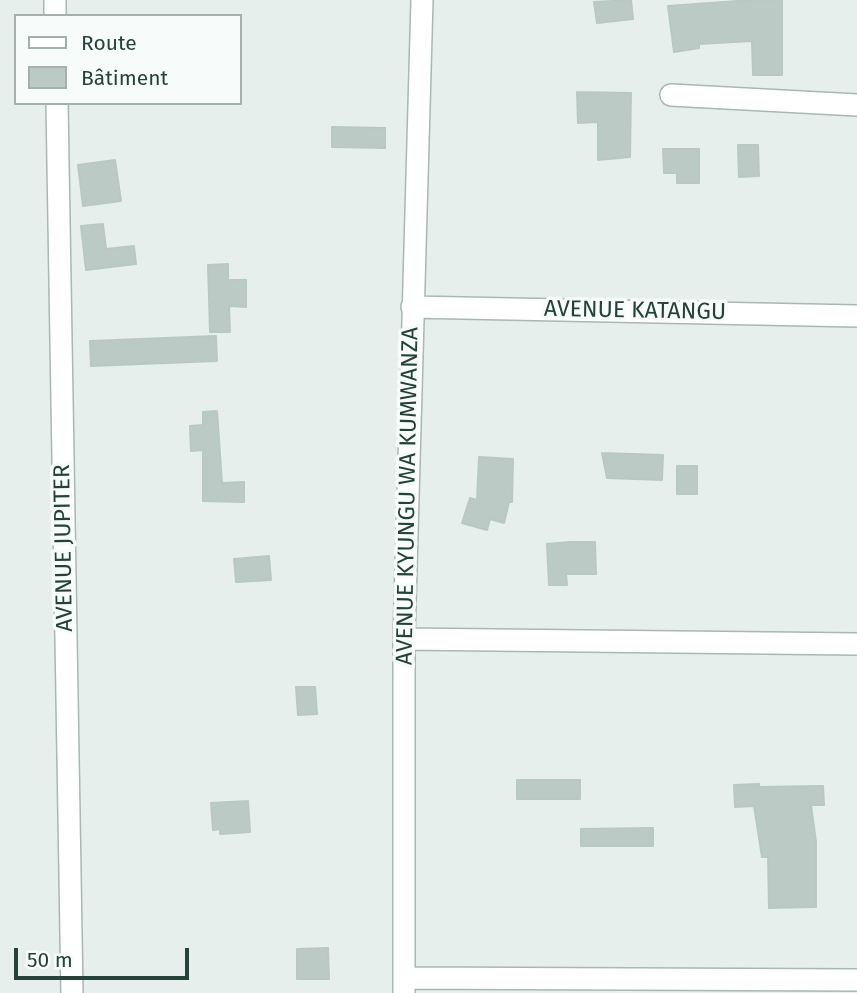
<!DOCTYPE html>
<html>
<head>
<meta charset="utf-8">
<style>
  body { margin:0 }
  #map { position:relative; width:857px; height:993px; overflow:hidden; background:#e6efeb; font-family:"Fira Sans",sans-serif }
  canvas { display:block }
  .legend { position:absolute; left:14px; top:14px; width:228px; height:91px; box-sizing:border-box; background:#f7fbf9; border:2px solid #a3b1ad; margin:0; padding:9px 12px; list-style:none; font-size:21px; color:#24423a }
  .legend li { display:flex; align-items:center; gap:14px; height:35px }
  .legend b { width:35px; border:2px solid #a3b1ad }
  .scale { position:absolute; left:14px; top:948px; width:175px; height:32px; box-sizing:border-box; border:4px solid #24423a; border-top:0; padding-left:9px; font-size:21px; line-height:24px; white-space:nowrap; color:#24423a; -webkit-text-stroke:5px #f7fbf9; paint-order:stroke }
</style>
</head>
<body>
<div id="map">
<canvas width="857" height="993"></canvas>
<ul class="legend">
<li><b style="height:9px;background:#fff"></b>Route</li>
<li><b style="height:19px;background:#bbcac4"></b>Bâtiment</li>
</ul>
<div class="scale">50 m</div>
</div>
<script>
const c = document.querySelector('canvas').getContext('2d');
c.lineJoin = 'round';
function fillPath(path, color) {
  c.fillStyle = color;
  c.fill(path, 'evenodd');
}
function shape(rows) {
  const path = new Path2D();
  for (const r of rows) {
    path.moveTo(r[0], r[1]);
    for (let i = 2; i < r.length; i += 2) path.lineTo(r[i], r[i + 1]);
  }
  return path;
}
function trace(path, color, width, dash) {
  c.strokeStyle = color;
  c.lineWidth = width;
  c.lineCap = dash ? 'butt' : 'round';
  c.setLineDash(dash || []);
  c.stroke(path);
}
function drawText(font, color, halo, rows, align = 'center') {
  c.font = font + ' "Fira Sans",sans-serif';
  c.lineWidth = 7;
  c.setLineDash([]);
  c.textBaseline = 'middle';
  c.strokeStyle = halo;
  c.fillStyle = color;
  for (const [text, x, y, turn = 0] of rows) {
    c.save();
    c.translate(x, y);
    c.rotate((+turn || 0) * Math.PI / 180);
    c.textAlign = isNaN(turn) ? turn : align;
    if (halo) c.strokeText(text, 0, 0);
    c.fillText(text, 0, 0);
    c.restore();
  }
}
const building = shape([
  [631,0,633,19,597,23,594,2,631,0],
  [752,0,782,0,782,75,753,75,752,41,699,44,699,48,674,52,668,6,752,0],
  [577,92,631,93,630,157,598,160,598,122,578,123,577,92],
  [332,127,385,128,385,148,332,147,332,127],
  [738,145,758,145,759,176,739,177,738,145],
  [663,149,699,149,699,183,677,183,677,173,664,173,663,149],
  [115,160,121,201,83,206,78,165,115,160],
  [103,224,106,249,134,246,136,264,86,270,81,226,103,224],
  [228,264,228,280,246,280,246,307,229,306,230,332,210,332,208,265,228,264],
  [216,336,217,361,91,366,90,341,216,336],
  [217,411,222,483,244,482,244,502,203,501,203,450,191,451,190,426,203,425,203,412,217,411],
  [602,453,663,455,662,480,607,478,602,453],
  [479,457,513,459,512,502,509,502,504,523,490,519,487,530,462,523,470,498,477,500,479,457],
  [677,466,697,466,697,494,677,494,677,466],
  [570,542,595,542,596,574,566,574,567,585,549,585,547,544,570,542],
  [269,556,271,580,236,582,234,559,269,556],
  [296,687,315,687,317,714,298,715,296,687],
  [517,780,580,780,580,799,517,799,517,780],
  [759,784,759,787,823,786,824,805,811,805,816,842,816,907,769,908,768,857,762,857,754,806,735,807,734,785,759,784],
  [248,801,250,832,220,834,220,829,213,830,211,803,248,801],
  [653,828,653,846,581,846,581,829,653,828],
  [328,948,329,979,297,979,297,949,328,948]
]);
fillPath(building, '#bbcac4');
trace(building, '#b8c9c2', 2);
const street = shape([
  [55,0,55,16],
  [671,95,857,105],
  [57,103,72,993],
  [412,307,857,316],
  [404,639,857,644],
  [404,978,857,980],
  [404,993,404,639,422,0]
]);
trace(street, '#a8b8b2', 24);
trace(street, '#fff', 21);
drawText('23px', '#24423a', '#f7fbf9', [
  ["AVENUE KATANGU",635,311,1],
  ["AVENUE KYUNGU WA KUMWANZA",408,496,-89],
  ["AVENUE JUPITER",64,548,-91]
]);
</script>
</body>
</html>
